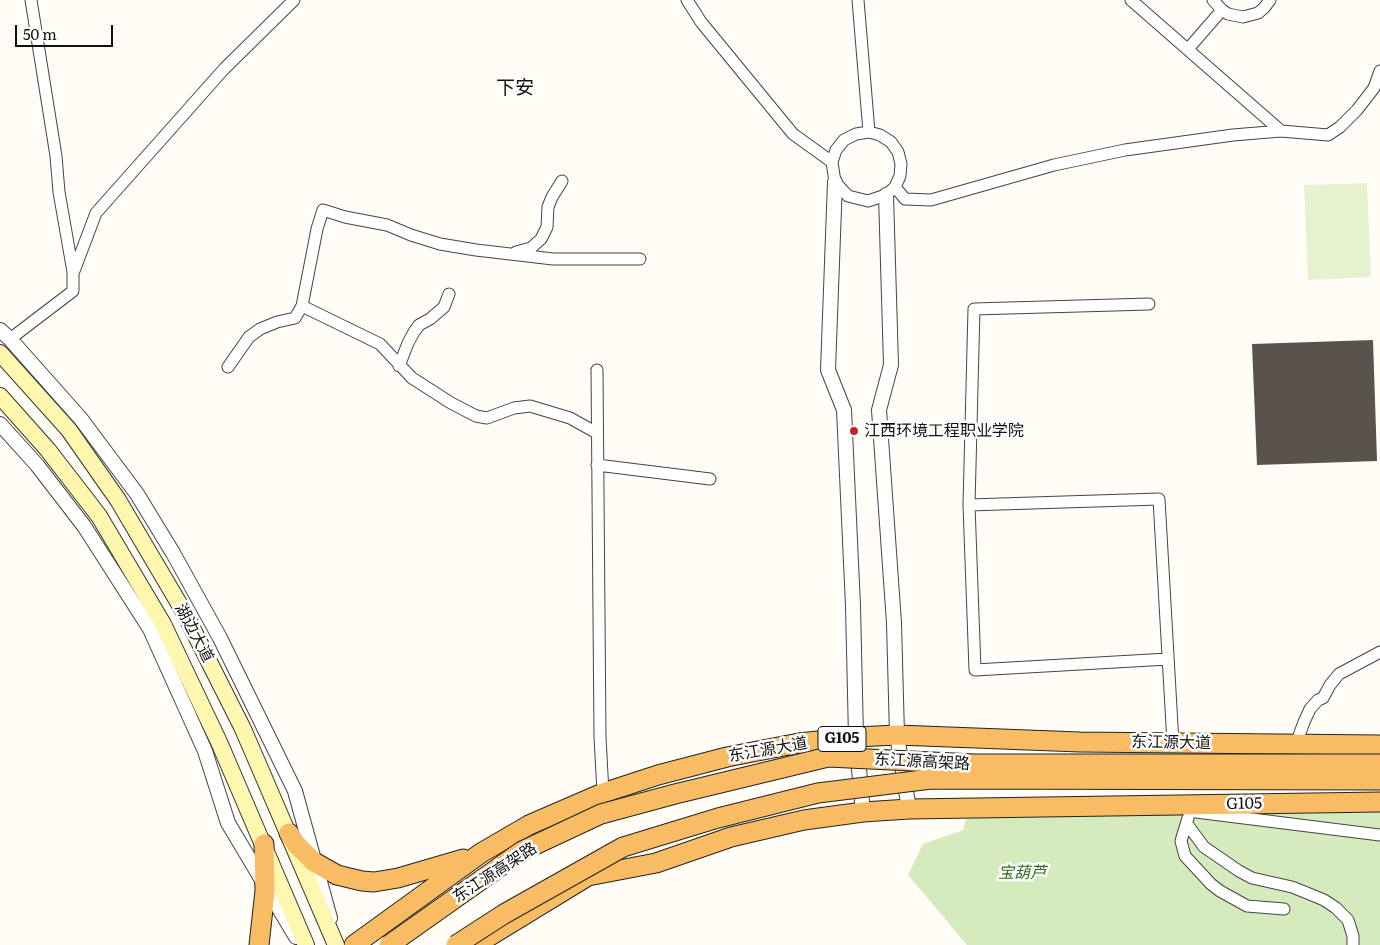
<!DOCTYPE html>
<html>
<head>
<meta charset="utf-8">
<style>
  body { margin:0 }
  #map { position:relative; width:1380px; height:945px; overflow:hidden; background:#fffdf5; font-family:Literata,serif }
  canvas { display:block }
  .scale { position:absolute; left:15px; top:25px; width:98px; height:22px; box-sizing:border-box; border:2px solid #111; border-top:0; padding-left:6px; font-size:15px; line-height:18px; white-space:nowrap; color:#111; -webkit-text-stroke:4px #fff; paint-order:stroke }
</style>
</head>
<body>
<div id="map">
<canvas width="1380" height="945"></canvas>
<div class="scale">50 m</div>
</div>
<script>
const c = document.querySelector('canvas').getContext('2d');
c.lineJoin = 'round';
function fillPath(path, color) {
  c.fillStyle = color;
  c.fill(path, 'evenodd');
}
function shape(rows) {
  const path = new Path2D();
  for (const r of rows) {
    path.moveTo(r[0], r[1]);
    for (let i = 2; i < r.length; i += 2) path.lineTo(r[i], r[i + 1]);
  }
  return path;
}
function trace(path, color, width, dash) {
  c.strokeStyle = color;
  c.lineWidth = width;
  c.lineCap = dash ? 'butt' : 'round';
  c.setLineDash(dash || []);
  c.stroke(path);
}
function drawText(font, color, halo, rows, align = 'center') {
  c.font = font + ' Literata,"Noto Sans SC",serif';
  c.lineWidth = 5;
  c.setLineDash([]);
  c.textBaseline = 'middle';
  c.strokeStyle = halo;
  c.fillStyle = color;
  for (const [text, x, y, turn = 0] of rows) {
    c.save();
    c.translate(x, y);
    c.rotate((+turn || 0) * Math.PI / 180);
    c.textAlign = isNaN(turn) ? turn : align;
    if (halo) c.strokeText(text, 0, 0);
    c.fillText(text, 0, 0);
    c.restore();
  }
}
fillPath(shape([
  [971,800,1380,805,1380,945,967,945,908,875,923,844,963,830]
]), '#d5ebbd');
fillPath(shape([
  [1367,183,1371,277,1308,280,1304,185]
]), '#e6f2cf');
fillPath(shape([
  [1373,340,1377,461,1257,465,1252,344]
]), '#5a524d');
const minor = shape([
  [687,0,701,22,793,134,832,162,835,182,848,196,868,201,886,195,895,187,900,176,901,164,898,152,891,142,880,135,869,132,856,134,844,140,836,150,832,162],
  [858,0,869,132],
  [1131,0,1281,131],
  [1213,0,1222,10,1228,14,1243,17,1258,13,1264,8,1270,0],
  [1188,49,1222,10],
  [895,187,905,199,931,200,1054,165,1125,150,1233,135,1281,131,1328,135,1340,127,1357,110,1374,88,1380,71],
  [516,252,531,248,541,239,547,227,548,207,552,197,562,181],
  [74,271,96,213,224,69,294,0],
  [1149,304,974,309,969,505,975,670,1168,659],
  [10,339,73,291,73,272,59,192,56,156,31,0],
  [399,366,408,343,414,332,419,325,430,319,444,307,449,294],
  [228,367,249,337,260,329,277,322,295,318,302,306],
  [597,370,600,737,603,793],
  [597,433,570,418,530,406,514,408,487,418,476,416,451,403,412,378,380,344,302,306,317,229,323,210,345,217,387,225,411,235,440,244,476,250,553,259,640,259],
  [597,465,710,479],
  [969,505,1159,499,1173,743],
  [1296,744,1304,722,1310,709,1318,700,1323,698,1330,685,1339,674,1380,652],
  [1196,812,1380,835],
  [1188,818,1181,841,1185,856,1211,884,1220,891,1247,906,1284,909],
  [1187,824,1204,847,1239,871,1252,878,1292,887,1307,893,1324,900,1336,908,1348,920,1353,936,1353,945]
]);
const tertiary = shape([
  [835,182,828,370,844,410,853,606,856,737,863,812],
  [886,195,891,365,879,410,894,623,897,735,909,809],
  [0,330,10,339,81,419,137,494,173,553,220,638,295,791,330,918],
  [0,424,37,465,84,526,150,629,205,751,228,823,296,937]
]);
const secondary = shape([
  [0,353,69,430,118,500,184,612,243,729,336,945],
  [0,396,48,450,99,516,163,624,219,742,306,945]
]);
const trunk = shape([
  [289,833,296,844,314,862,337,875,362,881,374,882,398,878,463,859],
  [259,945,265,891,264,844],
  [354,945,481,853,529,825,603,793,658,775,727,757,799,743,856,737,897,735,1080,742,1380,745],
  [475,945,588,876,656,863,731,837,804,820,863,812,909,809,1380,802]
]);
trace(minor, '#444', 13);
trace(tertiary, '#444', 16);
trace(secondary, '#333', 18);
trace(trunk, '#222', 21);
trace(minor, '#fff', 11);
trace(tertiary, '#fff', 14);
trace(secondary, '#fff6b0', 16);
trace(trunk, '#f7bc64', 19);
const trunkBridge = shape([
  [389,945,522,851,601,814,675,794,828,757,974,764,1380,764],
  [456,945,504,914,623,847,718,818,818,793,931,779,1380,780]
]);
trace(trunkBridge, '#222', 21, []);
trace(trunkBridge, '#f7bc64', 19);
for (const [x, y, r, color] of [
  [854,431,5,"#c4262e"]
]) {
  const dot = new Path2D();
  dot.arc(x, y, r, 0, 2 * Math.PI);
  c.fillStyle = color;
  c.fill(dot);
  trace(dot, '#fff', 2);
}
for (const [x, y, w] of [
  [842,739,48]
]) {
  const box = new Path2D();
  box.roundRect(x - w / 2, y - 12.5, w, 25, 4);
  c.fillStyle = '#fff';
  c.fill(box);
  trace(box, '#111', 1);
}
drawText('bold 15px', '#111', null, [
  ["G105",842,739]
]);
drawText('16px', '#111', '#fff', [
  ["江西环境工程职业学院",864,431]
], 'left');
drawText('16px', '#111', '#fff', [
  ["湖边大道",194,633,62],
  ["东江源大道",1171,743,1],
  ["东江源大道",768,750,-10],
  ["东江源高架路",922,762,3],
  ["G105",1244,804,-1],
  ["东江源高架路",495,873,-33]
]);
drawText('italic 16px', '#2f6b1f', '#fff', [
  ["宝葫芦",1022,873]
]);
drawText('19px', '#111', '#fff', [
  ["下安",515,88]
]);
</script>
</body>
</html>
